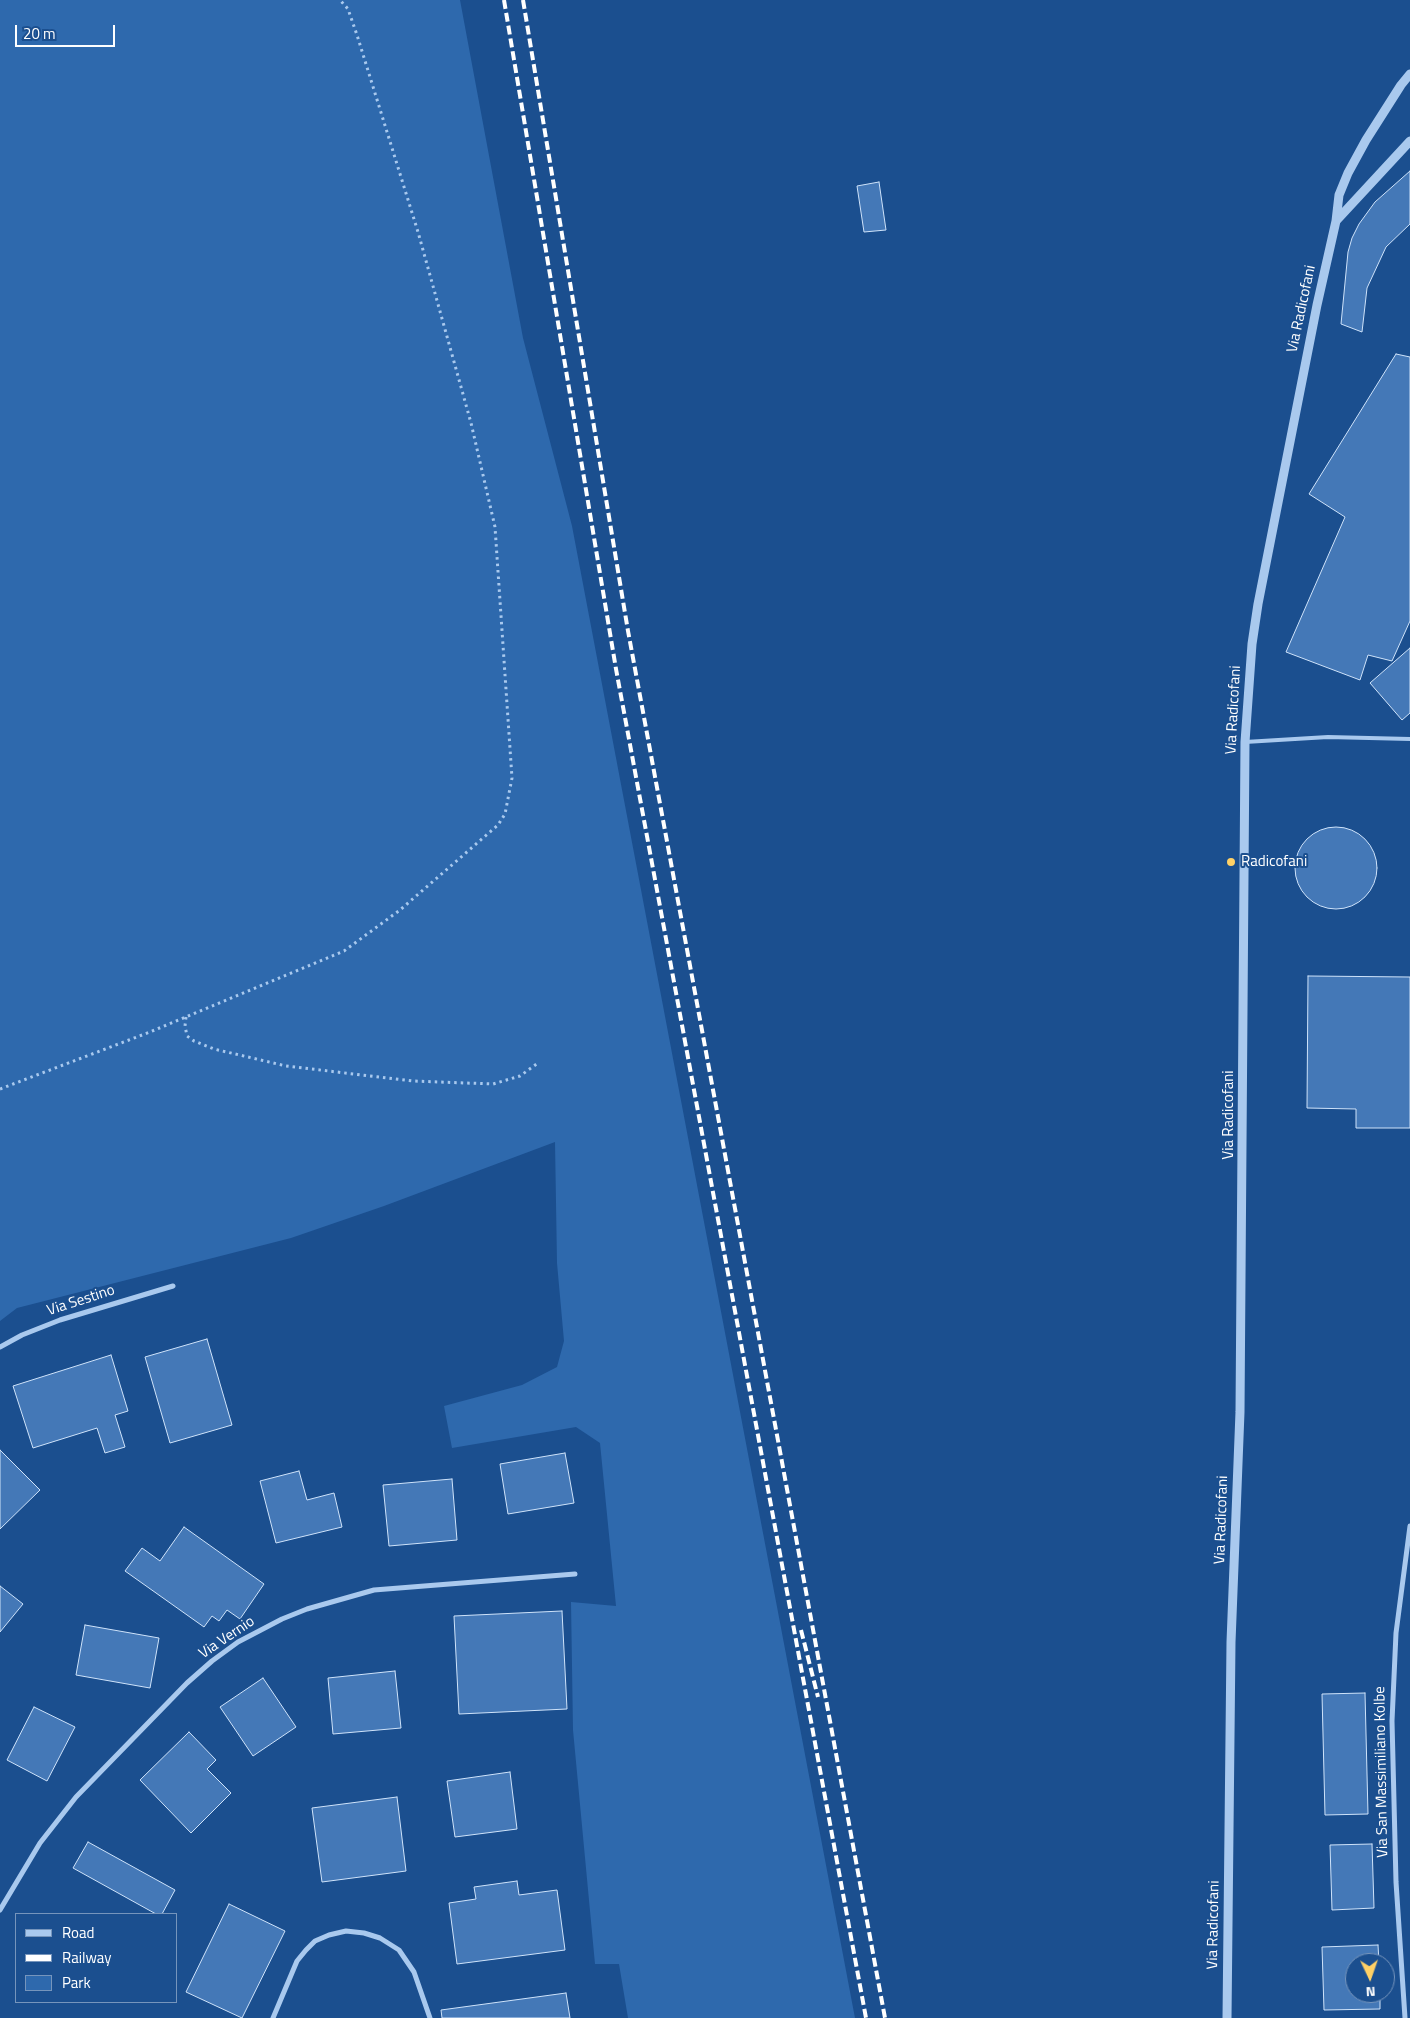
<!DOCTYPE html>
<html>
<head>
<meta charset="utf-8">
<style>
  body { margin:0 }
  #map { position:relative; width:1410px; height:2018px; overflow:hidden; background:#1b4f8f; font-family:"Titillium Web",sans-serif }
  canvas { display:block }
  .legend { position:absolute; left:15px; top:1913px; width:162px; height:90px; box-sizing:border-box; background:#1b4f8f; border:1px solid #7695bc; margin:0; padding:6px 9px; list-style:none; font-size:15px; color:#fff }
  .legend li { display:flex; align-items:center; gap:10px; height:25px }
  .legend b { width:25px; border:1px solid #7695bc }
  .north { position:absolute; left:1345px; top:1953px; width:50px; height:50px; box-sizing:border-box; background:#1b4f8f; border:1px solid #7695bc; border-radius:50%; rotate:177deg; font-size:14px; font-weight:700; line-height:20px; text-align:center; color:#fff }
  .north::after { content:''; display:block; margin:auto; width:18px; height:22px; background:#ffd166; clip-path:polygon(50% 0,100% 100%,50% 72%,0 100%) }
  .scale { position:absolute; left:15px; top:25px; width:100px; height:22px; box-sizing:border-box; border:2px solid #fff; border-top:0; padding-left:6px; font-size:15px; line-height:18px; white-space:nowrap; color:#fff; -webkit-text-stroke:4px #1b4f8f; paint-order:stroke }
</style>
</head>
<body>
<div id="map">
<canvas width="1410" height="2018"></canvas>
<ul class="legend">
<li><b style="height:6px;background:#a9c9ee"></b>Road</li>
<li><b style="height:6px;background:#fff"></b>Railway</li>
<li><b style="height:14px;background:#2e69ad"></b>Park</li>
</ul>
<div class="north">N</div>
<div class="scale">20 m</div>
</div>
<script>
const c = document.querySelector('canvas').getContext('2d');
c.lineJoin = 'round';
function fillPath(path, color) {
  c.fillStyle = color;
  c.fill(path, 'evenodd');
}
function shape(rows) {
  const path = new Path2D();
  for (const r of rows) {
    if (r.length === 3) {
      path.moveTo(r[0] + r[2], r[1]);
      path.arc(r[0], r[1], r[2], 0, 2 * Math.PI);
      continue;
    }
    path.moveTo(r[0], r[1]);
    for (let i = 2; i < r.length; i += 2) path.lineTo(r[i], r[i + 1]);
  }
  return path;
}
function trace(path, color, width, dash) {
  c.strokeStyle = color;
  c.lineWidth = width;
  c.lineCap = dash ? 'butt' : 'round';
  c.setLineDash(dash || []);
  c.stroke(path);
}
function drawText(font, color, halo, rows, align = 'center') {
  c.font = font + ' "Titillium Web",sans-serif';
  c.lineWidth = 4;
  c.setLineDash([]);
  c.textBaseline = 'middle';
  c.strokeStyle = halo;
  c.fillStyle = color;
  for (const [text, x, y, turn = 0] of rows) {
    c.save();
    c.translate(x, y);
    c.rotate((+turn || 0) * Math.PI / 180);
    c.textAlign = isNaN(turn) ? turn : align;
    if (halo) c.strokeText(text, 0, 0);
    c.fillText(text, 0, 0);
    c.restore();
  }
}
fillPath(shape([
  [0,0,460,0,523,338,572,526,855,2018,628,2018,619,1964,595,1964,573,1730,571,1602,616,1606,600,1443,576,1427,452,1448,444,1406,522,1385,557,1367,564,1341,557,1263,555,1142,384,1206,291,1238,17,1308,0,1321]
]), '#2e69ad');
const building = shape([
  [1410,171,1410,224,1386,247,1367,288,1362,332,1341,324,1348,252,1352,238,1359,224,1375,202,1410,171],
  [879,182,886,230,864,232,857,186,879,182],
  [1396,354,1410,357,1410,621,1392,661,1368,655,1360,680,1286,652,1345,517,1309,494,1396,354],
  [1410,648,1410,713,1402,720,1370,683,1410,648],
  [1336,868,41],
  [1308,976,1410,977,1410,1128,1356,1128,1356,1109,1307,1108,1308,976],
  [207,1339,232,1425,170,1443,145,1357,207,1339],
  [111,1355,128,1411,115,1415,125,1447,105,1453,97,1428,33,1448,13,1386,111,1355],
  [0,1450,40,1490,0,1529,0,1450],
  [565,1453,574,1503,508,1514,500,1464,565,1453],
  [299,1471,307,1500,334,1493,342,1527,276,1543,260,1481,299,1471],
  [452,1479,457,1540,389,1546,383,1485,452,1479],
  [184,1527,264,1584,240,1619,227,1610,219,1621,212,1616,204,1627,125,1571,142,1548,160,1561,184,1527],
  [0,1586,23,1604,0,1632,0,1586],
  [562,1611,567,1709,459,1714,454,1616,562,1611],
  [85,1625,159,1638,150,1688,76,1675,85,1625],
  [395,1671,401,1728,333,1734,328,1678,395,1671],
  [263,1678,296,1727,253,1756,220,1707,263,1678],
  [1365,1693,1368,1814,1325,1815,1322,1694,1365,1693],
  [34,1707,75,1727,47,1781,7,1760,34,1707],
  [189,1732,216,1760,207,1769,231,1793,191,1833,140,1780,189,1732],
  [510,1772,517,1829,455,1837,447,1781,510,1772],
  [397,1797,406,1871,322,1882,312,1808,397,1797],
  [88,1842,175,1890,162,1914,156,1914,73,1868,88,1842],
  [1372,1844,1374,1908,1332,1910,1330,1845,1372,1844],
  [517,1881,519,1895,557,1890,565,1950,457,1964,449,1903,476,1899,474,1887,517,1881],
  [229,1904,285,1931,242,2018,186,1992,229,1904],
  [1378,1945,1379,1963,1355,1963,1355,1993,1380,1993,1380,2009,1324,2010,1322,1947,1378,1945],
  [566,1993,570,2018,442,2018,441,2010,566,1993]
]);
fillPath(building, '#4478b7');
trace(building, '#cfe3fa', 1);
trace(shape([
  [186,1017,185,1026,187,1036,194,1041,214,1049,286,1066,413,1081,493,1084,520,1076,538,1063],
  [0,1089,150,1032,344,951,400,910,498,825,505,814,512,778,495,527,471,423,418,232,357,35,348,9,340,0]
]), '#a9c9ee', 3, [2.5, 4]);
trace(shape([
  [1245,742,1328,737,1410,739]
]), '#a9c9ee', 4);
trace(shape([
  [0,1347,22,1335,60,1320,173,1286],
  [0,1910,40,1843,76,1797,187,1683,212,1661,238,1642,282,1619,307,1609,374,1590,575,1574],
  [273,2018,297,1961,306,1950,315,1941,329,1935,346,1931,364,1933,380,1938,399,1950,414,1972,430,2018],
  [1405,2018,1396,1882,1392,1721,1396,1633,1410,1526]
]), '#a9c9ee', 5);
trace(shape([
  [1336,221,1410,141],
  [1227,2018,1231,1642,1240,1412,1245,742,1252,644,1258,604,1317,305,1336,221,1339,195,1348,173,1366,140,1401,85,1410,74]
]), '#a9c9ee', 9);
trace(shape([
  [504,0,616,669,866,2018],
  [523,0,628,631,885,2018],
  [801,1630,818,1697]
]), '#fff', 4, [9, 4]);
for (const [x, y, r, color] of [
  [1231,862,5,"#ffd166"]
]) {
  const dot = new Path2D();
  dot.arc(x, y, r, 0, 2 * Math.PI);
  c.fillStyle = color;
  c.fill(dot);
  trace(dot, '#1b4f8f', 2);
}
drawText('15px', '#fff', '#1b4f8f', [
  ["Via Radicofani",1302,309,-78],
  ["Via Radicofani",1234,710,-87],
  ["Via Radicofani",1229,1115,-90],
  ["Via Sestino",81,1301,-18],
  ["Via Radicofani",1222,1520,-88],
  ["Via Vernio",227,1638,-34],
  ["Via San Massimiliano Kolbe",1382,1772,-91],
  ["Via Radicofani",1214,1925,-89]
]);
drawText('15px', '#fff', '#1b4f8f', [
  ["Radicofani",1241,862]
], 'left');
</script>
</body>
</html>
